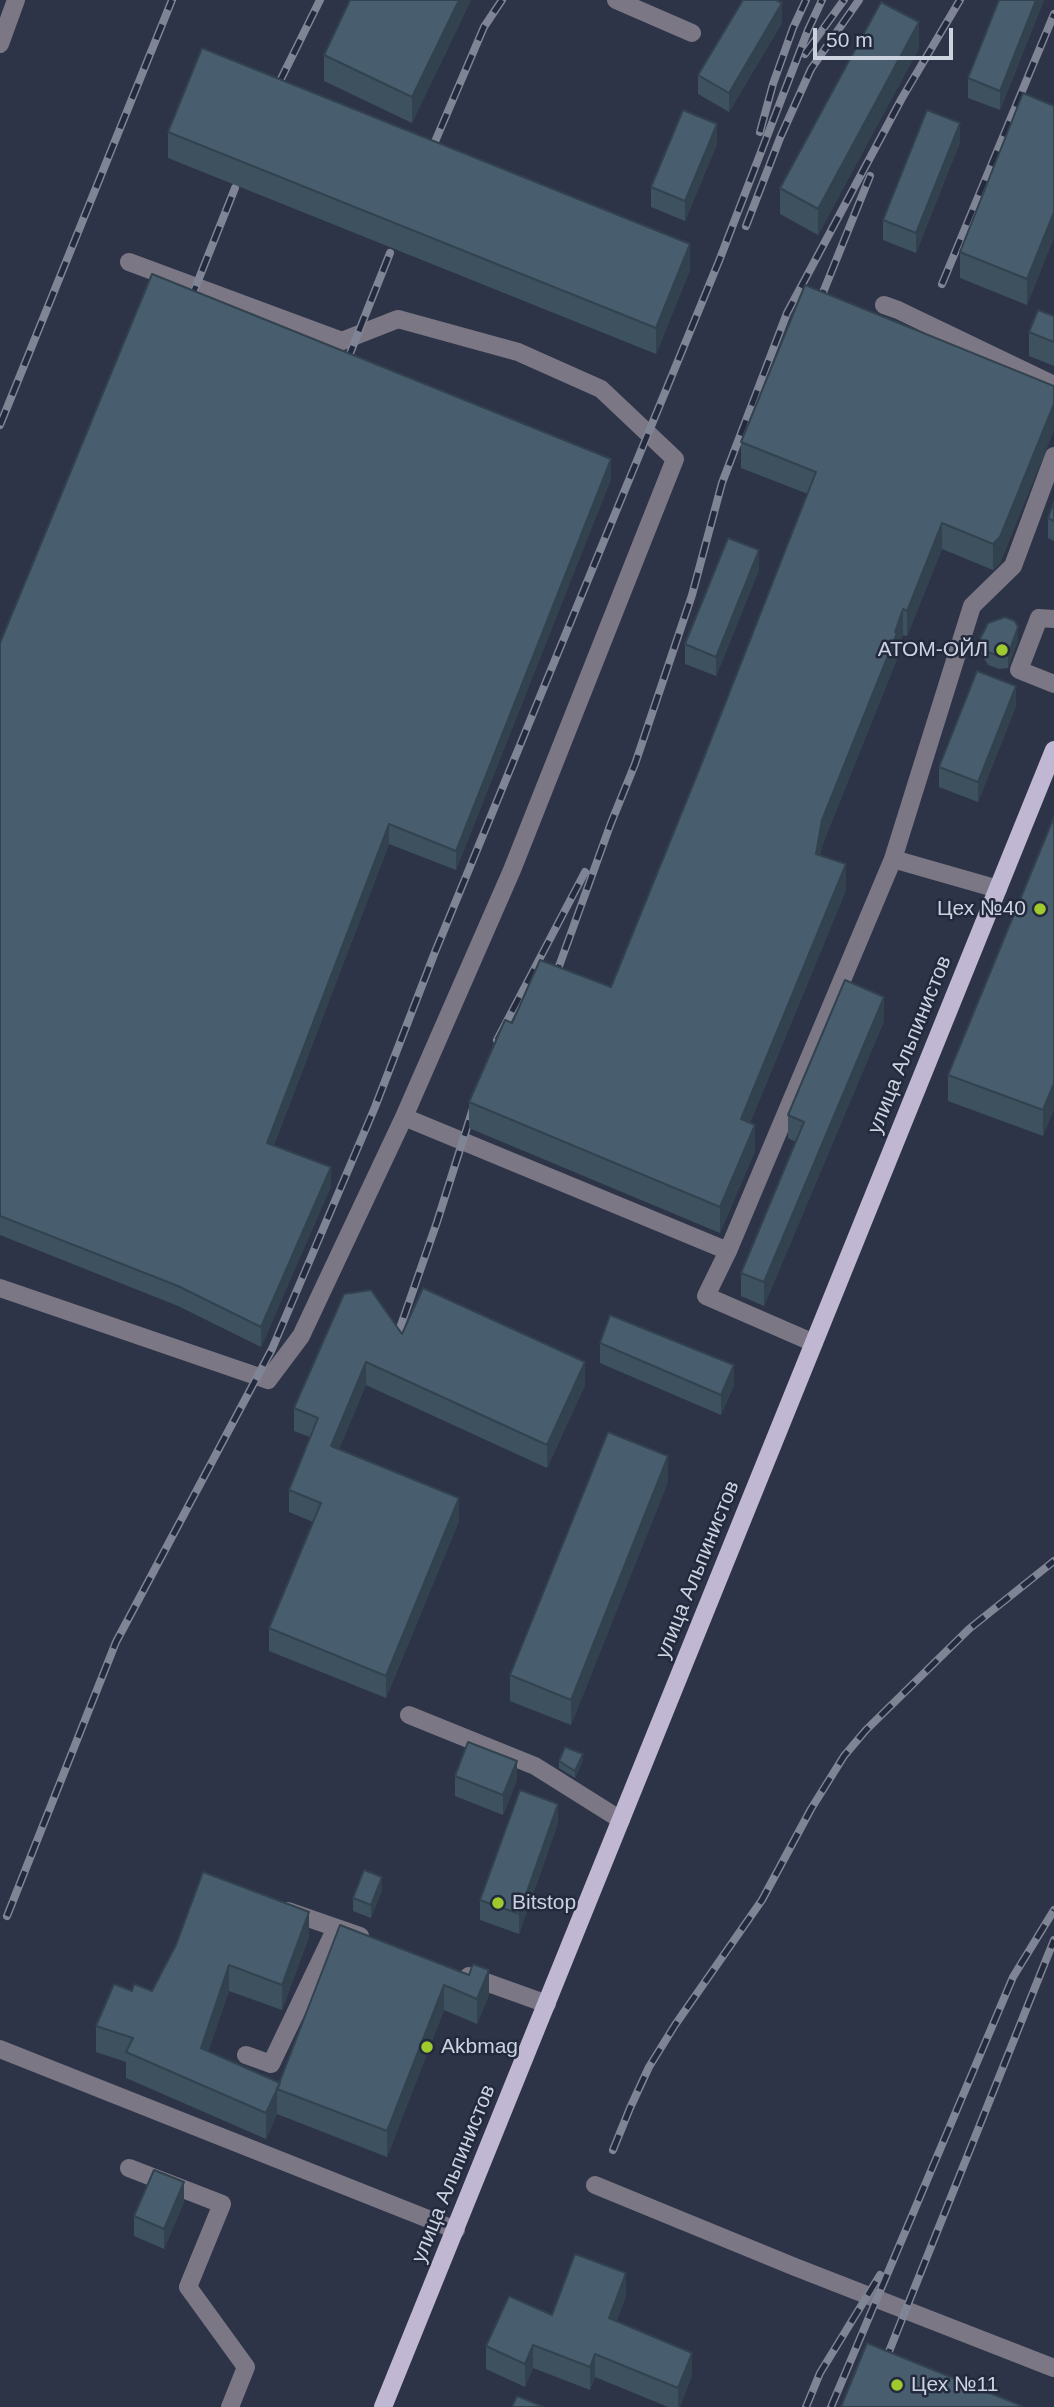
<!DOCTYPE html>
<html>
<head>
<meta charset="utf-8">
<style>
  body { margin:0 }
  #map { position:relative; width:1054px; height:2407px; overflow:hidden; background:#2d3448; font-family:Helvetica,sans-serif }
  canvas { display:block }
  .scale { position:absolute; left:813px; top:28px; width:140px; height:32px; box-sizing:border-box; border:4px solid #cdd2df; border-top:0; padding-left:9px; font-size:21px; line-height:24px; white-space:nowrap; color:#cdd2df; -webkit-text-stroke:5px #232a3e; paint-order:stroke }
</style>
</head>
<body>
<div id="map">
<canvas width="1054" height="2407"></canvas>
<div class="scale">50 m</div>
</div>
<script>
const c = document.querySelector('canvas').getContext('2d');
c.lineJoin = 'round';
function shape(rows) {
  const path = new Path2D();
  for (const r of rows) {
    path.moveTo(r[0], r[1]);
    for (let i = 2; i < r.length; i += 2) path.lineTo(r[i], r[i + 1]);
  }
  return path;
}
function trace(path, color, width, dash) {
  c.strokeStyle = color;
  c.lineWidth = width;
  c.lineCap = dash ? 'butt' : 'round';
  c.setLineDash(dash || []);
  c.stroke(path);
}
function fillPath(path, color) {
  c.fillStyle = color;
  c.fill(path, 'evenodd');
}
function drawText(font, color, halo, rows, align = 'center') {
  c.font = font + ' Helvetica,sans-serif';
  c.lineWidth = 5;
  c.setLineDash([]);
  c.textBaseline = 'middle';
  c.strokeStyle = halo;
  c.fillStyle = color;
  for (const [text, x, y, turn = 0] of rows) {
    c.save();
    c.translate(x, y);
    c.rotate((+turn || 0) * Math.PI / 180);
    c.textAlign = isNaN(turn) ? turn : align;
    if (halo) c.strokeText(text, 0, 0);
    c.fillText(text, 0, 0);
    c.restore();
  }
}
trace(shape([
  [616,0,692,33],
  [0,44,16,0],
  [129,262,342,341,398,319,518,352,601,389,675,459,512,870,404,1117],
  [884,305,898,310,1054,385],
  [1054,619,1039,618,1019,670,1054,684],
  [893,859,972,606,1013,566,1054,456],
  [0,1288,268,1380,301,1336,404,1117,728,1251],
  [814,1343,706,1296,728,1251,893,859,998,889],
  [409,1715,535,1766,621,1820],
  [288,1911,360,1936],
  [469,1976,547,2004],
  [0,2049,456,2230],
  [246,2055,271,2064,336,1928],
  [129,2168,222,2204,188,2287,246,2367,230,2407],
  [595,2185,795,2267,1054,2368]
]), '#7b7784', 18);
trace(shape([
  [383,2407,1054,750]
]), '#c0b8d3', 18);
const rail = shape([
  [805,54,844,0],
  [279,83,320,0],
  [760,132,773,84,793,28,806,0],
  [428,158,484,27,502,0],
  [746,226,780,138,811,69,859,0],
  [942,284,1054,14],
  [190,301,235,188],
  [818,305,870,176],
  [347,361,390,253],
  [0,425,172,0],
  [554,980,611,823,635,764,692,595,722,483,787,313,902,98,960,0],
  [497,1040,585,872],
  [393,1348,437,1222,475,1102],
  [7,1916,116,1642,272,1349,375,1107,435,952,719,261,808,30,822,0],
  [613,2150,630,2108,649,2067,675,2025,762,1900,811,1809,844,1756,866,1730,969,1629,1054,1561],
  [884,2364,1054,1940],
  [806,2407,820,2373,880,2275],
  [831,2407,1013,1977,1054,1910]
]);
trace(rail, '#7f8595', 8);
trace(rail, '#232a3e', 5, [16]);
fillPath(shape([
  [471,0,412,123,324,81,324,55],
  [999,0,1044,0,1000,110,968,98,968,78],
  [782,23,729,112,698,94,698,75],
  [919,48,818,235,780,214,780,188],
  [1054,106,1054,237,1027,305,960,278,960,252],
  [168,132,690,270,656,354,168,158],
  [960,142,916,253,883,240,883,220],
  [717,144,685,221,651,207,651,187],
  [1054,316,1054,366,1029,356,1029,332],
  [1054,386,1054,430,1000,563,993,570,942,549,907,636,903,635,897,651,897,659,822,846,820,855,846,890,750,1123,755,1151,720,1233,469,1128,469,1102,512,1023,611,987,699,770,808,494,741,468,741,442],
  [611,479,456,870,389,844,274,1145,331,1186,261,1347,178,1306,0,1235,0,643],
  [1054,502,1054,541,1048,538,1048,518],
  [759,570,716,676,685,664,685,644],
  [980,639,1018,640,1008,668,999,669,988,665,980,652],
  [1016,706,978,802,939,787,939,767],
  [1054,817,1054,1109,1043,1136,948,1101,948,1075],
  [884,1021,764,1306,741,1296,741,1273,796,1142,788,1138,788,1115],
  [402,1334,585,1385,547,1468,366,1385,339,1449,459,1521,386,1698,269,1651,269,1628,313,1522,289,1512,289,1490,310,1437,294,1431,294,1408],
  [600,1343,734,1385,721,1415,600,1363],
  [668,1482,571,1725,510,1701,510,1675],
  [583,1760,575,1778,559,1768,559,1761],
  [455,1776,517,1780,503,1815,455,1796],
  [558,1823,519,1934,480,1920,480,1900],
  [382,1890,371,1918,353,1911,353,1898],
  [340,1925,489,1995,477,2024,444,2010,387,2157,277,2114,266,2139,126,2078,126,2062,96,2052,96,2026,132,1991,152,1991,309,1937,282,2010,229,1991,208,2051,280,2083],
  [184,2202,164,2249,134,2236,134,2216],
  [626,2296,616,2322,692,2375,680,2407,668,2407,595,2377,590,2390,533,2368,525,2387,486,2369,486,2346,552,2315]
]), '#3e515f');
fillPath(shape([
  [459,0,471,0,412,123,412,97],
  [1036,0,1044,0,1000,110,1000,91],
  [782,3,782,23,729,112,729,93],
  [919,22,919,48,818,235,818,209],
  [960,123,960,142,916,253,916,233],
  [717,124,717,144,685,221,685,201],
  [1054,212,1054,237,1027,305,1027,279],
  [690,244,690,270,656,354,656,328],
  [1054,404,1054,430,1000,563,993,570,993,544],
  [611,459,611,479,456,870,456,851],
  [942,523,942,549,907,636,907,611],
  [759,550,759,570,716,676,716,657],
  [903,609,903,635,897,651,897,659,822,846,816,879,816,854,822,820],
  [1018,627,1018,640,1008,668,1008,655],
  [1016,686,1016,706,978,802,978,782],
  [389,824,389,844,267,1163,267,1143],
  [846,864,846,890,741,1145,741,1119],
  [884,997,884,1021,764,1306,764,1282],
  [1054,1083,1054,1109,1043,1136,1043,1110],
  [755,1125,755,1151,720,1233,720,1207],
  [331,1167,331,1186,261,1347,261,1327],
  [366,1362,366,1385,331,1469,331,1446],
  [585,1362,585,1385,547,1468,547,1445],
  [734,1365,734,1385,721,1415,721,1395],
  [668,1456,668,1482,571,1725,571,1700],
  [459,1498,459,1521,386,1698,386,1676],
  [583,1754,583,1760,575,1778,575,1771],
  [517,1761,517,1780,503,1815,503,1795],
  [558,1804,558,1823,519,1934,519,1914],
  [382,1877,382,1890,371,1918,371,1905],
  [309,1912,309,1937,282,2010,282,1985],
  [229,1965,229,1991,201,2074,201,2048],
  [489,1970,489,1995,477,2024,477,1999],
  [444,1985,444,2010,387,2157,387,2131],
  [277,2089,277,2114,266,2139,266,2113],
  [184,2182,184,2202,164,2249,164,2229],
  [626,2273,626,2296,609,2341,609,2318],
  [533,2345,533,2368,525,2387,525,2364],
  [692,2353,692,2375,680,2407,678,2407,678,2388],
  [595,2354,595,2377,590,2390,590,2367]
]), '#32424e');
const building = shape([
  [350,0,459,0,412,97,324,55,350,0],
  [743,0,776,0,782,3,729,93,698,75,743,0],
  [999,0,1036,0,1000,91,968,78,999,0],
  [881,2,919,22,818,209,780,188,881,2],
  [202,48,690,244,656,328,168,132,202,48],
  [1023,93,1054,106,1054,212,1027,279,960,252,1023,93],
  [683,110,717,124,685,201,651,187,683,110],
  [927,110,960,123,916,233,883,220,927,110],
  [152,274,611,459,456,851,389,824,267,1143,331,1167,261,1327,178,1286,0,1216,0,643,152,274],
  [805,285,1054,386,1054,404,1000,537,993,544,942,523,907,611,903,609,895,632,897,633,822,820,816,854,846,864,741,1119,755,1125,720,1207,469,1102,505,1020,512,1023,540,960,611,987,699,770,816,472,741,442,805,285],
  [1038,310,1054,316,1054,342,1029,332,1038,310],
  [1054,502,1054,521,1048,518,1054,502],
  [728,538,759,550,716,657,685,644,728,538],
  [1005,617,1015,621,1018,627,1008,655,999,656,988,652,980,639,988,623,1005,617],
  [977,671,1016,686,978,782,939,767,977,671],
  [1054,817,1054,1083,1043,1110,948,1075,1054,817],
  [845,980,884,997,764,1282,741,1273,804,1122,788,1115,845,980],
  [423,1288,585,1362,547,1445,366,1362,331,1446,459,1498,386,1676,269,1628,321,1503,289,1490,318,1418,294,1408,344,1294,371,1290,402,1334,423,1288],
  [610,1315,734,1365,721,1395,600,1343,610,1315],
  [608,1432,668,1456,571,1700,510,1675,608,1432],
  [468,1742,517,1761,503,1795,455,1776,468,1742],
  [565,1747,583,1754,575,1771,559,1761,565,1747],
  [520,1790,558,1804,519,1914,480,1900,520,1790],
  [364,1870,382,1877,371,1905,353,1898,364,1870],
  [203,1872,309,1912,282,1985,229,1965,201,2048,280,2083,266,2113,126,2052,133,2038,96,2026,114,1984,132,1991,134,1984,152,1991,176,1945,203,1872],
  [340,1925,469,1975,473,1964,489,1970,477,1999,444,1985,387,2131,277,2089,340,1925],
  [154,2170,184,2182,164,2229,134,2216,154,2170],
  [575,2254,626,2273,609,2318,692,2353,678,2388,595,2354,590,2367,533,2345,525,2364,486,2346,509,2296,552,2315,575,2254],
  [867,2343,1022,2406,1022,2407,841,2407,867,2343],
  [517,2396,544,2407,512,2407,517,2396]
]);
fillPath(building, '#485e6f');
trace(building, '#32424e', 2);
for (const [x, y, r, color] of [
  [1002,650,7,"#9eca2e"],
  [1040,909,7,"#9eca2e"],
  [498,1903,7,"#9eca2e"],
  [427,2047,7,"#9eca2e"],
  [897,2385,7,"#9eca2e"]
]) {
  const dot = new Path2D();
  dot.arc(x, y, r, 0, 2 * Math.PI);
  c.fillStyle = color;
  c.fill(dot);
  trace(dot, '#232a3e', 2.5);
}
drawText('21px', '#cdd2df', '#232a3e', [
  ["АТОМ-ОЙЛ",988,650,"right"],
  ["Цех №40",1026,909,"right"],
  ["Bitstop",512,1903],
  ["Akbmag",441,2047],
  ["Цех №11",911,2385]
], 'left');
drawText('21px', '#cdd2df', '#232a3e', [
  ["улица Альпинистов",910,1045,-68],
  ["улица Альпинистов",698,1570,-68],
  ["улица Альпинистов",454,2174,-68]
]);
</script>
</body>
</html>
